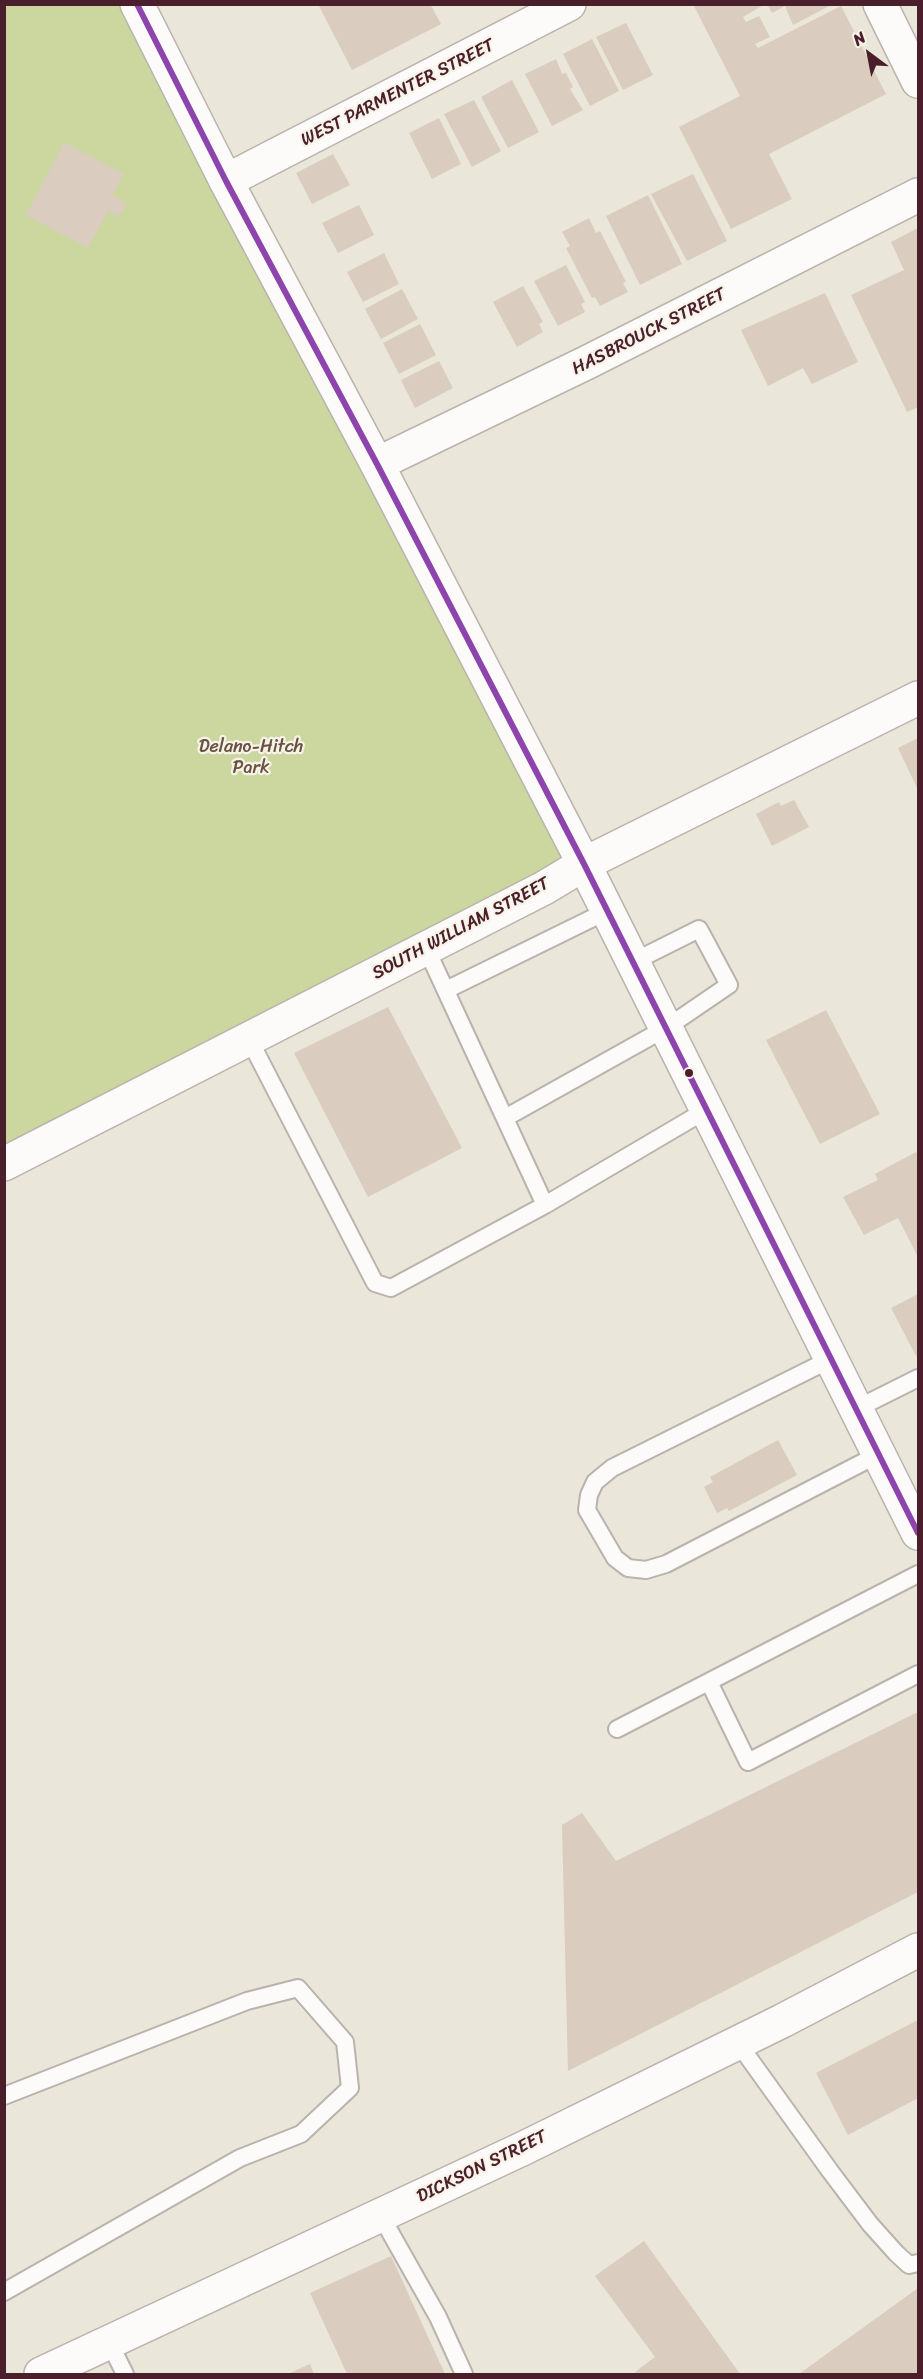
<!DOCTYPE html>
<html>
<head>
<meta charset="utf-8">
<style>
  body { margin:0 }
  #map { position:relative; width:923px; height:2379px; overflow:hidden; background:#eae6d9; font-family:Sriracha,sans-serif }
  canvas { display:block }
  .frame { position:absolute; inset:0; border:6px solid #4a1f2b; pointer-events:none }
  .north { position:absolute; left:839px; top:24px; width:60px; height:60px; -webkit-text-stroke:4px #f7f3e8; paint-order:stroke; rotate:328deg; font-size:16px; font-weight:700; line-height:24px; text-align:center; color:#4a1f2b }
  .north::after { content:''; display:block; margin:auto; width:21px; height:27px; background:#4a1f2b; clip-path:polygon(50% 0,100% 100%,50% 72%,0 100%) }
</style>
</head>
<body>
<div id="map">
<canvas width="923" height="2379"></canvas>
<div class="frame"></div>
<div class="north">N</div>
</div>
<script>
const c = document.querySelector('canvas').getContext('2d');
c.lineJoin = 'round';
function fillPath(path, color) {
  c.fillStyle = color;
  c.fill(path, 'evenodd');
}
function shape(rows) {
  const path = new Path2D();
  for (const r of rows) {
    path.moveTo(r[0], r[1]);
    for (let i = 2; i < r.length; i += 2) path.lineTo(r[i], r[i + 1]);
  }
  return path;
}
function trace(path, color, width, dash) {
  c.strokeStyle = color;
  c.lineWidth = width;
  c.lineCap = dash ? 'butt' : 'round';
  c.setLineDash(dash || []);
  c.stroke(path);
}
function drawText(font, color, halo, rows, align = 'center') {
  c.font = font + ' Sriracha,sans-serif';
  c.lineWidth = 4.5;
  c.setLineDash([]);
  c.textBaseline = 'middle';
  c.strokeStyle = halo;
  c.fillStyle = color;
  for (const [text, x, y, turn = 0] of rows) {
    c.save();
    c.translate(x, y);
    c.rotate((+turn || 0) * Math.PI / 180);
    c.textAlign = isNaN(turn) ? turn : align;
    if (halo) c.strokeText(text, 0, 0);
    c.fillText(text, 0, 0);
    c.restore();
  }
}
fillPath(shape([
  [5,5,139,5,584,864,5,1159]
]), '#cbd79f');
fillPath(shape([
  [318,4,430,4,441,24,352,70],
  [693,4,765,4,743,17,746,22,759,16,770,37,755,44,758,48,841,6,886,94,769,154,792,199,731,229,679,127,740,96],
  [767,4,833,4,793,25,785,6,772,13],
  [626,23,653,75,623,90,596,37],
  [592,39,619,91,590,106,563,54],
  [556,59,562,74,566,73,573,87,570,89,583,110,552,126,525,74],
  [512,80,539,132,508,148,481,97],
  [474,100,501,151,472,167,444,114],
  [439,118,461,164,432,179,409,133],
  [64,142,124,174,112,195,127,203,119,217,108,211,88,248,26,215],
  [333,154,350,185,312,204,296,173],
  [693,174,727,241,687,261,651,194],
  [648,195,682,264,640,285,606,216],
  [359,205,374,235,338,253,322,223],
  [589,218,596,233,600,231,626,282,623,283,628,292,600,306,595,297,592,298,566,248,570,246,562,232],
  [918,228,918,407,907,412,851,295,904,270,891,242],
  [384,253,399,284,363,302,347,272],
  [566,265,585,302,581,304,585,312,558,326,534,281],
  [523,286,543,322,539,324,543,332,517,347,493,302],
  [402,289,418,319,381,339,365,309],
  [825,293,858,362,812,384,803,368,768,386,741,330],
  [420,324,436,355,399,374,383,343],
  [439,361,453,388,415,408,401,380],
  [918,738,918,790,898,748],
  [794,800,809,827,772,846,756,814,779,802,781,806],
  [388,1007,462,1148,368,1197,294,1053],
  [826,1010,880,1114,820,1144,766,1040],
  [916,1152,918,1157,918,1257,898,1218,864,1235,843,1197,878,1180,875,1174],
  [918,1294,918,1355,916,1356,891,1308],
  [778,1440,797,1475,729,1511,727,1508,717,1513,704,1487,713,1482,710,1477],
  [918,1712,918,1892,568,2071,562,1825,582,1813,616,1861],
  [918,2020,918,2098,848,2135,816,2073],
  [644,2241,740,2374,637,2374,635,2372,655,2357,595,2276],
  [391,2256,445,2374,347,2374,310,2293],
  [918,2288,918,2374,799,2374],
  [310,2364,314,2374,288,2374]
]), '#daccbe');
const service = shape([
  [446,990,607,911],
  [249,1039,375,1283,391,1288,545,1205,426,948],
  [505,1118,666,1028,729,985,699,929,633,962],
  [545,1205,708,1109],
  [831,1359,612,1468,595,1482,589,1495,587,1510,615,1558,628,1568,646,1570,666,1564,879,1454],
  [856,1409,918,1378],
  [709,1682,748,1762,918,1674],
  [617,1729,918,1574],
  [738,2043,830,2171,870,2224,896,2253,909,2265,918,2263],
  [4,2096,247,2001,298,1988,345,2042,350,2088,301,2134,240,2158,4,2292],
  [381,2216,438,2317,464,2374],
  [110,2344,125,2374]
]);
const minor = shape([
  [880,4,918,81],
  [226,181,569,4],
  [377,464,588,362,918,195],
  [4,1164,544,888,584,864,918,698],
  [41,2374,522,2149,782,2021,918,1950]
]);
const trunk = shape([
  [137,4,226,181,377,464,584,864,918,1533]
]);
trace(service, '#bab3ad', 20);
trace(minor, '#bab3ad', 36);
trace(trunk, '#bab3ad', 36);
trace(service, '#fcfbf9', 16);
trace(minor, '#fcfbf9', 33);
trace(trunk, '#fcfbf9', 33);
trace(shape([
  [137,4,226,181,377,464,584,864,918,1533]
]), '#8e44ad', 6);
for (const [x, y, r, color] of [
  [689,1073,5,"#4a1f2b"]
]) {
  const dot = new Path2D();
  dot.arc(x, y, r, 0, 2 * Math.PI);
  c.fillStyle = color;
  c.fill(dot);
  trace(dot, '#f7f3e8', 2);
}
drawText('18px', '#4a1f2b', '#f7f3e8', [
  ["WEST PARMENTER STREET",398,93,-27],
  ["HASBROUCK STREET",649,332,-27],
  ["SOUTH WILLIAM STREET",461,929,-28],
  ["DICKSON STREET",482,2167,-26]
]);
drawText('18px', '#695240', '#f7f3e8', [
  ["Delano-Hitch",251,747],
  ["Park",251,768]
]);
</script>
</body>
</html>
